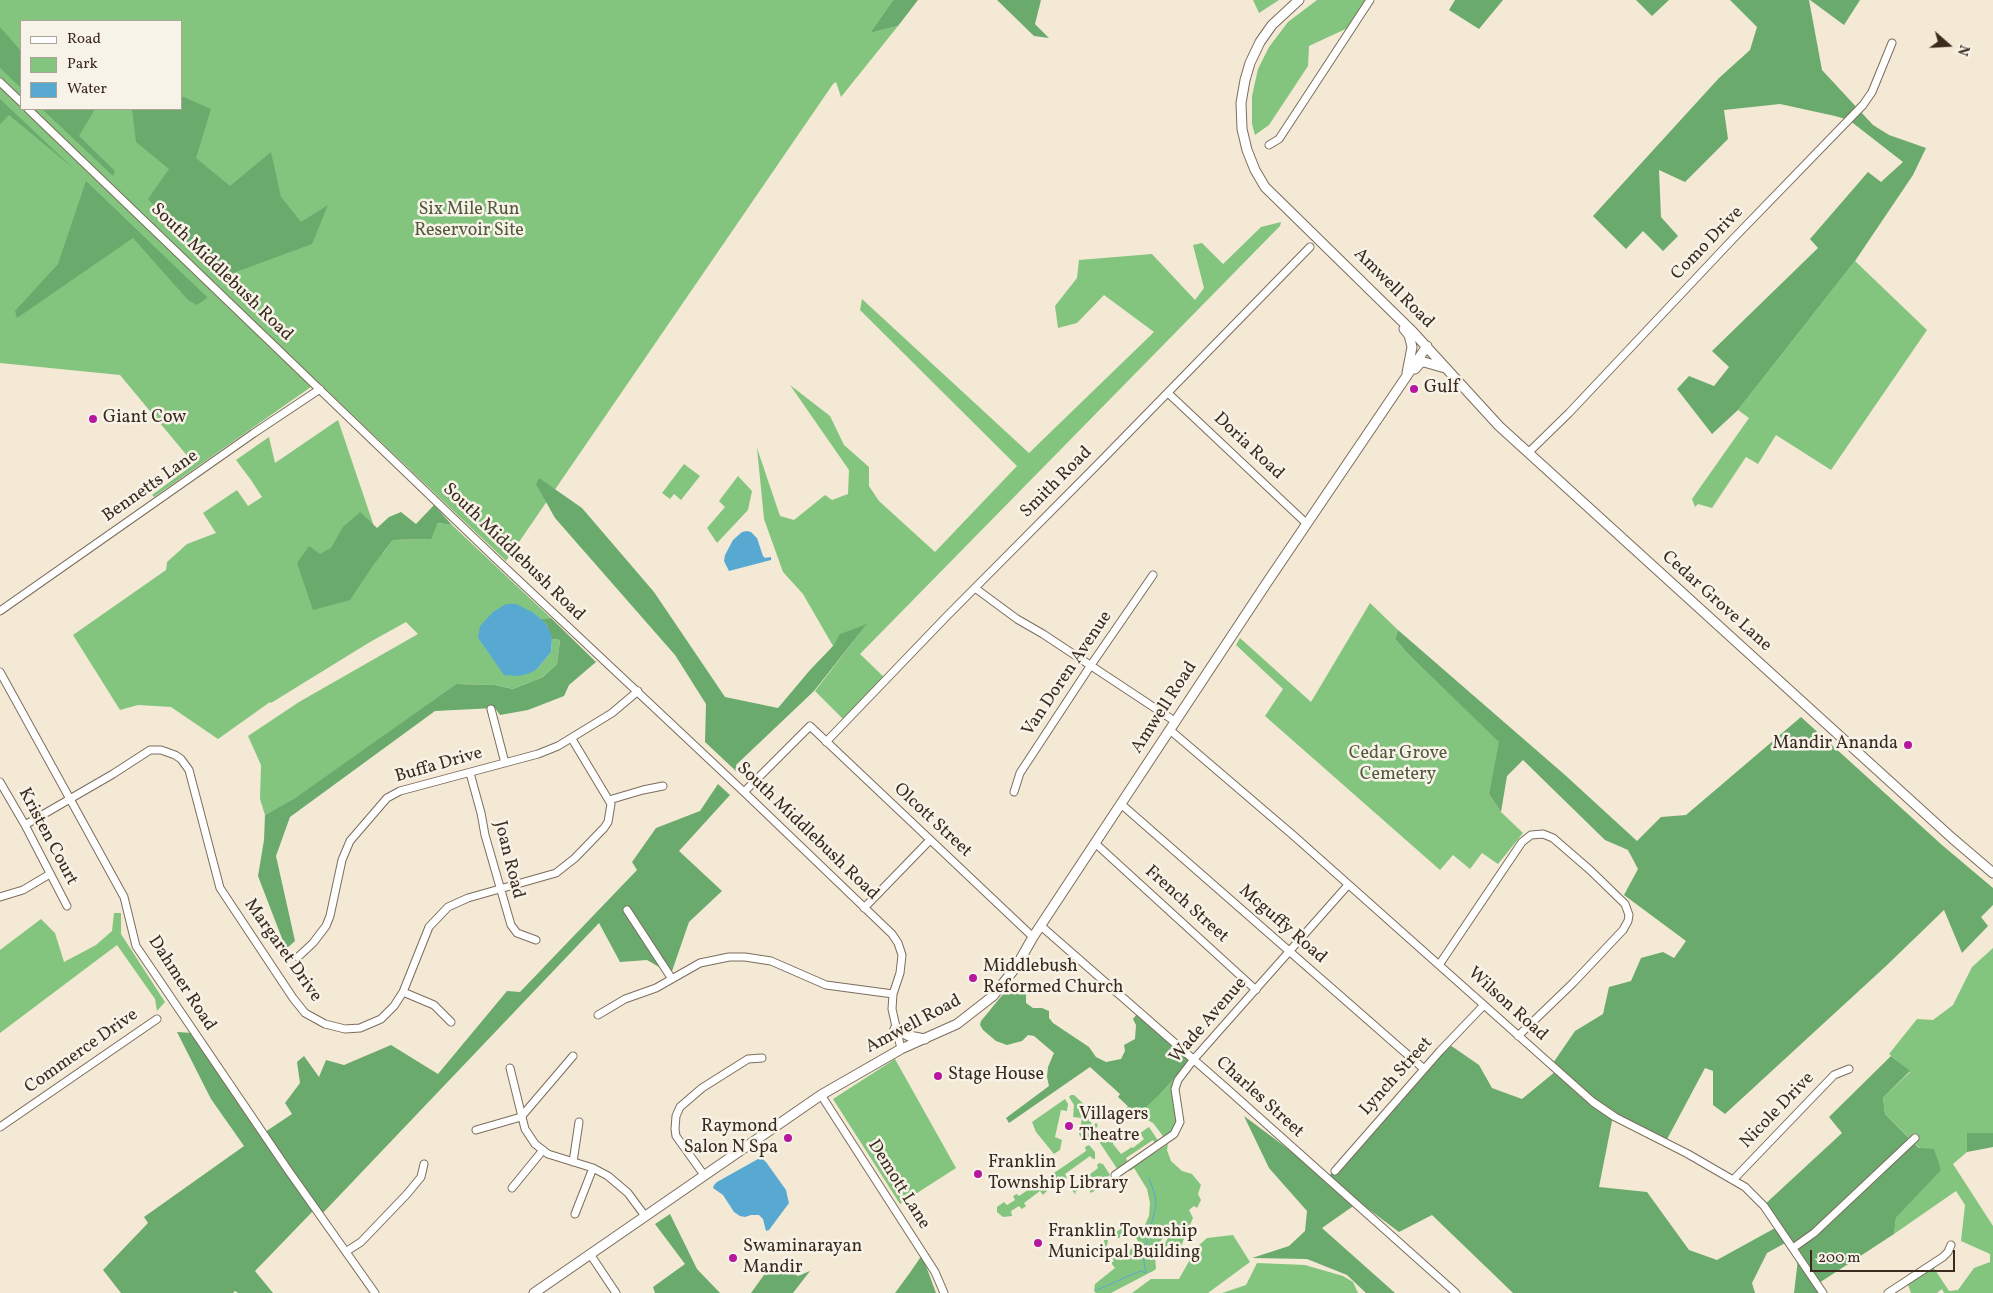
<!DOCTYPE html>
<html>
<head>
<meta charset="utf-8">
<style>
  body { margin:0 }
  #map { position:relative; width:1993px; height:1293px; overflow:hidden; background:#f4e9d4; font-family:Vollkorn,serif }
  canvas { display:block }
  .legend { position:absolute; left:20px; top:20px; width:162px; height:90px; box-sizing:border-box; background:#f7f3e8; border:1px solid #aca397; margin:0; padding:6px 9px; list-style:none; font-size:15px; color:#3b2a1e }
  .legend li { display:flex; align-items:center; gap:10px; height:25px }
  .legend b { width:25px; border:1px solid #aca397 }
  .north { position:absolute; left:1923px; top:20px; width:50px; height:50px; -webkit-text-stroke:4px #f7f3e8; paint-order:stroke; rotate:109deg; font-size:14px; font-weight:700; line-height:20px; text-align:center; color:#3b2a1e }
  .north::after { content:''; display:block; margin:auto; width:18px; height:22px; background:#3b2a1e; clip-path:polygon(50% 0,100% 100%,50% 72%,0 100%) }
  .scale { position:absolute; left:1810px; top:1250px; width:145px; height:22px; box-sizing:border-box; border:2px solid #3b2a1e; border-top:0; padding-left:6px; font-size:15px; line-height:18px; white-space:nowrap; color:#3b2a1e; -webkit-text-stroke:4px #f7f3e8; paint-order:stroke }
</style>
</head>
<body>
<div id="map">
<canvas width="1993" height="1293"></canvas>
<ul class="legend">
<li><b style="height:6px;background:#fff"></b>Road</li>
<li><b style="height:14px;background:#83c57e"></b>Park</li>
<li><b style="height:14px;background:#57a9d2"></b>Water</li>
</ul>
<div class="north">N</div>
<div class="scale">200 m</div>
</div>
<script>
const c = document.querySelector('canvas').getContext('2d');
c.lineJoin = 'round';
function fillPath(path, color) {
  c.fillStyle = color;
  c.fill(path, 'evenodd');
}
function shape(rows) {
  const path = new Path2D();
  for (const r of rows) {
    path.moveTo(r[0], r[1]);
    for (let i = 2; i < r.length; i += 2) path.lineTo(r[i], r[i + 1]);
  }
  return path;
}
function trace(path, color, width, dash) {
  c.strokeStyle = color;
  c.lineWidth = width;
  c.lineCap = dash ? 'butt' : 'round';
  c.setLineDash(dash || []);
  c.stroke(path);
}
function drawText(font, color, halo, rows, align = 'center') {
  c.font = font + ' Vollkorn,serif';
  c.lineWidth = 5;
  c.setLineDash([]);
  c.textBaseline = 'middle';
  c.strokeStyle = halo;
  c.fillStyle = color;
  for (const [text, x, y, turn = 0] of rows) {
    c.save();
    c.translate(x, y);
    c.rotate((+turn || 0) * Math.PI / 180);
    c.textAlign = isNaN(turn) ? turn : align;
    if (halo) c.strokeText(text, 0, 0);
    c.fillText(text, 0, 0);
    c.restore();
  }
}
fillPath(shape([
  [0,0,893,0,870,33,898,26,841,97,836,82,833,84,506,561,318,382,154,497,152,495,194,464,120,375,0,363],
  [21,21,181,21,181,109,21,109],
  [1253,0,1279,0,1259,13],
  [1317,0,1370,0,1352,26,1309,46,1308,66,1269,125,1255,135,1252,124,1252,96,1258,69,1269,47,1288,22],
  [1281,222,1280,226,860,654,886,679,845,721,815,691,866,625,841,634,833,646,803,594,783,572,764,519,757,448,780,516,794,520,825,495,832,500,848,494,849,470,790,385,830,416,844,445,869,467,869,486,879,501,935,552,1017,466,860,310,862,299,1029,453,1154,332,1104,295,1077,323,1058,328,1055,306,1077,278,1079,260,1152,254,1195,300,1204,288,1193,245,1202,243,1223,264,1261,227],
  [1855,261,1927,330,1831,470,1776,435,1758,464,1746,457,1712,508,1698,504,1695,507,1692,499,1749,418,1738,410],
  [338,420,383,553,393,540,430,539,438,523,452,525,551,618,540,619,534,613,478,638,504,674,537,669,551,652,552,639,560,640,557,664,543,677,513,689,495,685,456,684,294,800,265,815,260,799,261,765,248,736,299,702,418,634,406,622,370,642,271,703,270,702,218,739,171,707,138,705,120,710,73,635,166,570,167,562,187,544,216,533,203,513,237,490,248,506,262,497,251,480,236,460,269,437,275,463],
  [684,464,700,476,681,500,674,494,670,499,662,493],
  [738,476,752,491,748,510,717,543,707,528,725,507,719,501],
  [1370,603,1398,630,1395,639,1409,655,1500,742,1489,794,1501,812,1523,833,1498,864,1482,853,1470,869,1453,855,1440,870,1265,716,1283,689,1236,645,1240,638,1311,702],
  [114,913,121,913,121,934,165,1002,157,1011,155,999,117,945,0,1033,0,950,41,919,55,933,64,962,96,945,112,931],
  [1993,948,1993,1133,1967,1133,1967,1152,1953,1164,1993,1226,1993,1293,1944,1293,1942,1289,1937,1293,1911,1293,1907,1282,1932,1265,1949,1291,1958,1290,1974,1268,1990,1262,1990,1254,1961,1241,1965,1205,1956,1191,1894,1234,1896,1218,1941,1169,1885,1114,1883,1098,1910,1072,1889,1054,1917,1019,1933,1020,1953,1005,1972,967],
  [895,1059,956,1168,900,1204,833,1099],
  [1183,1069,1176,1078,1178,1120,1175,1129,1169,1136,1163,1136,1153,1123,1146,1119,1147,1118,1144,1113,1139,1113,1131,1117,1125,1110,1128,1106,1161,1093],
  [1071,1095,1074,1095,1088,1108,1081,1118,1073,1117,1074,1105,1069,1097],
  [1065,1099,1068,1104,1067,1111,1061,1110,1055,1137,1062,1140,1060,1150,1054,1154,1036,1132,1032,1122],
  [1085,1113,1092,1124,1086,1132,1096,1123,1098,1125,1092,1135,1083,1141,1079,1134,1082,1118],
  [1149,1127,1159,1142,1155,1143,1153,1140,1126,1158,1128,1163,1118,1170,1098,1140,1104,1131,1106,1130,1114,1142,1113,1144,1121,1154,1132,1147,1133,1148,1144,1139,1140,1133],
  [1168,1144,1167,1150,1171,1161,1182,1171,1192,1174,1201,1185,1198,1194,1201,1200,1197,1208,1194,1206,1189,1210,1193,1218,1178,1253,1171,1258,1167,1258,1160,1252,1168,1238,1176,1231,1177,1229,1173,1227,1158,1244,1155,1256,1156,1269,1153,1271,1111,1293,1096,1293,1094,1291,1095,1284,1115,1268,1111,1263,1114,1261,1105,1249,1104,1240,1108,1240,1107,1246,1117,1260,1139,1243,1134,1234,1129,1230,1119,1238,1113,1238,1113,1234,1125,1226,1133,1230,1139,1227,1143,1229,1149,1216,1150,1203,1147,1189,1134,1168,1130,1171,1130,1169],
  [1089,1145,1095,1152,1095,1159,1093,1159,1090,1156,1065,1174,1067,1178,1058,1184,1056,1181,1045,1188,1047,1191,1043,1195,1040,1191,1024,1203,1026,1206,1022,1209,1019,1206,1011,1211,1012,1216,1003,1217,997,1212,997,1207,1004,1202,1007,1205,1015,1200,1013,1196,1017,1194,1019,1196,1035,1185,1034,1182,1038,1179,1041,1182,1086,1151,1085,1147],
  [1099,1163,1103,1164,1110,1175,1098,1184,1099,1188,1091,1193,1086,1185,1075,1192,1076,1195,1071,1189,1098,1168,1097,1165],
  [1233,1235,1250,1262,1208,1293,1132,1293,1151,1279,1179,1279,1197,1247,1207,1238],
  [1257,1263,1305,1265,1343,1276,1353,1282,1358,1293,1222,1293,1246,1285]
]), '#83c57e');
fillPath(shape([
  [893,0,918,0,898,26,870,33],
  [997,0,1041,0,1035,24,1049,38,1034,36],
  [1455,0,1503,0,1479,29,1449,10],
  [1636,0,1669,0,1652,16],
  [1730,0,1809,0,1822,70,1873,125,1889,135,1926,148,1913,175,1855,261,1738,410,1712,434,1677,389,1689,376,1714,386,1729,367,1712,351,1818,248,1810,239,1868,172,1881,182,1903,162,1849,120,1835,116,1780,104,1724,110,1728,139,1685,182,1659,170,1661,217,1678,236,1663,251,1643,231,1626,249,1593,216,1719,78,1750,50,1757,27],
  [1810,0,1860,0,1844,25],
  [0,27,21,51,21,88,0,68],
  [181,96,211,109,196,158,230,186,271,152,281,197,301,222,328,205,312,244,225,276,208,267,148,199,169,169,136,142,132,109,181,109],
  [0,99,73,168,9,115,0,124],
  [42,109,95,109,79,136,115,171,113,176],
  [86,181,207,297,208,297,197,305,188,300,133,238,17,318,15,311,58,264],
  [539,478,582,508,654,592,725,697,778,708,810,670,833,646,840,634,867,624,814,691,736,765,737,772,705,742,706,704,675,655,555,518,536,484],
  [434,505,452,525,438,523,431,539,393,540,374,564,350,600,313,610,297,563,309,546,320,554,331,548,343,527,360,512,377,528,389,517,401,512,416,524],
  [551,618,596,662,569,685,564,696,528,710,500,715,495,708,435,711,290,817,276,856,295,941,286,949,258,876,264,840,265,815,294,799,456,684,495,685,513,689,543,677,557,664,560,640,552,639,546,624,540,619],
  [1398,630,1565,775,1637,841,1661,817,1686,815,1801,717,1942,845,1993,888,1993,905,1981,917,1988,926,1962,953,1944,910,1886,966,1725,1114,1713,1105,1713,1071,1705,1068,1665,1143,1613,1116,1599,1187,1647,1192,1689,1250,1717,1260,1777,1227,1763,1206,1842,1133,1829,1117,1891,1056,1910,1071,1883,1098,1885,1114,1919,1148,1934,1149,1941,1170,1896,1218,1894,1234,1816,1285,1821,1293,1794,1293,1798,1259,1787,1242,1767,1253,1752,1283,1755,1293,1513,1293,1432,1215,1399,1232,1359,1202,1322,1228,1395,1293,1366,1293,1347,1275,1307,1259,1252,1258,1289,1246,1305,1231,1307,1211,1269,1168,1244,1116,1327,1178,1450,1045,1479,1065,1492,1088,1522,1099,1556,1071,1551,1066,1575,1031,1603,1014,1609,987,1631,981,1641,958,1663,952,1674,958,1686,941,1624,895,1638,869,1628,850,1605,840,1523,760,1507,776,1501,812,1489,794,1499,742,1409,655,1395,639],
  [718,784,730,795,679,851,722,891,689,922,671,974,647,960,620,962,599,923,319,1217,314,1210,255,1271,273,1293,238,1293,235,1291,233,1293,121,1293,103,1270,148,1223,144,1217,244,1146,211,1099,177,1032,193,1033,262,1134,292,1114,285,1103,300,1083,297,1062,304,1056,319,1077,326,1060,344,1065,391,1045,438,1074,507,991,520,992,637,870,632,862,656,828,700,811],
  [1009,987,1018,987,1026,991,1026,1003,1033,1008,1042,1008,1049,1011,1049,1018,1053,1023,1089,1047,1096,1057,1106,1062,1121,1059,1125,1051,1124,1045,1135,1039,1136,1025,1133,1019,1137,1014,1190,1059,1183,1069,1161,1093,1146,1107,1139,1110,1133,1111,1118,1097,1120,1094,1090,1067,1009,1123,1006,1118,1049,1086,1047,1077,1048,1067,1054,1053,1034,1036,1028,1035,1022,1041,1007,1045,996,1041,983,1030,980,1025,981,1021],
  [1967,1133,1993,1133,1993,1147,1967,1152],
  [670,1214,697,1269,720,1293,655,1293,653,1287,685,1264,655,1224],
  [922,1255,936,1293,895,1293,909,1274],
  [774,1261,798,1276,810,1271,793,1293,751,1293]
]), '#6aaa6d');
fillPath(shape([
  [747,531,751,532,757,538,763,556,765,558,771,557,771,560,729,571,724,561,725,555,733,540,742,532],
  [506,604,516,604,534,613,546,624,550,632,552,639,551,652,537,669,530,673,519,676,504,675,478,638,480,626,493,612],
  [758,1159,763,1159,766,1162,786,1190,788,1199,789,1203,769,1230,766,1231,763,1219,759,1215,751,1215,745,1217,740,1216,734,1212,723,1195,713,1188,714,1185,717,1182]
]), '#57a9d2');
trace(shape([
  [1097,1290,1133,1274,1141,1271,1146,1273,1143,1256,1156,1206,1155,1195,1149,1178]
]), '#57a9d2', 1);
const minor = shape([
  [0,82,21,102],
  [28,109,496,559,744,792,892,934,898,943,902,955,900,973,893,994,892,1009,901,1049],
  [1269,145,1279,139,1370,0],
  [1168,393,1307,524],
  [1528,453,1569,413,1732,240,1863,105,1872,92,1892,43],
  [975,588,1017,619,1043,634,1176,722],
  [0,611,254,433,320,389],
  [0,672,124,897,136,946,288,1170,375,1293],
  [491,709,505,763],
  [1170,730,1294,836,1593,1102,1615,1117,1688,1154,1745,1187,1764,1206,1823,1293],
  [826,742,946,617,1096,466,1310,247],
  [470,773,481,813,485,835,511,925,517,933,536,940],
  [0,782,25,825,67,906],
  [744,792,810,726,1033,937],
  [1014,792,1020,773,1091,665,1153,575],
  [609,800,643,790,663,786],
  [1121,804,1424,1069],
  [25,825,113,774,150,750,161,750,175,755,181,759,189,770,220,888,293,998,305,1013,325,1024,345,1029,360,1028,381,1019,394,1006,403,992,429,927,448,907,468,898,556,873,575,858,604,828,608,822,611,804,572,739],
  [1095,843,1256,990],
  [0,897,23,890,50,874],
  [864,908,930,840],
  [627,910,672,979],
  [1041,926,1225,1087,1456,1293],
  [298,957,313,943,326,926,330,916,342,860,350,841,387,798,400,791,538,754,558,746,612,713,638,691],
  [1439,965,1522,842,1531,835,1543,834,1553,838,1590,870,1625,904,1629,915,1628,921,1623,930,1573,983,1518,1036],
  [403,992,434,1005,451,1022],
  [598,1015,625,999,656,988,700,963,729,957,745,957,771,961,826,985,893,994],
  [510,1068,525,1129,535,1144,548,1154,593,1168,608,1176,628,1193,645,1216],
  [821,1095,935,1272,944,1293],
  [0,1127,157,1019],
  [476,1130,521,1117,573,1056],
  [573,1162,579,1122],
  [1335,1171,1440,1051,1484,1005],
  [704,1175,676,1136,675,1129,676,1116,680,1107,702,1088,748,1059,762,1058],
  [1115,1175,1174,1134,1180,1122,1175,1089,1178,1080,1194,1059,1348,885],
  [1733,1180,1834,1075,1849,1069],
  [512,1188,543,1150],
  [575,1214,593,1168],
  [1793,1248,1814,1233,1915,1138],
  [347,1251,361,1242,407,1194,421,1177,424,1164],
  [590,1254,616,1293],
  [1888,1293,1943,1257,1948,1252,1951,1245]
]);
const major = shape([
  [1299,0,1272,25,1260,42,1250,63,1245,80,1241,103,1242,129,1247,150,1255,170,1265,187,1413,332,1499,426,1952,838,1993,873],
  [1404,329,1409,335,1412,347,1407,373],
  [1415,369,1420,363,1424,362,1445,368],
  [895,1029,909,1036,925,1039],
  [534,1293,821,1095,901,1049,957,1024,993,996,1016,967,1033,937,1266,584,1427,346]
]);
trace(minor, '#7c6d5e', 9);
trace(major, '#7c6d5e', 11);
trace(minor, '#fff', 7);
trace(major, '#fff', 9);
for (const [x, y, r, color] of [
  [1414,389,5,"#b5179e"],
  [93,419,5,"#b5179e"],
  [1908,745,5,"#b5179e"],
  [973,978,5,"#b5179e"],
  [938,1076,5,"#b5179e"],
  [1069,1126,5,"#b5179e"],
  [788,1138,5,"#b5179e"],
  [978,1174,5,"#b5179e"],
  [1038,1243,5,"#b5179e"],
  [733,1258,5,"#b5179e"]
]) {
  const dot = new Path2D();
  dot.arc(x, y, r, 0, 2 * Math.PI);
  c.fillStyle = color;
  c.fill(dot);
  trace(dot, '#f7f3e8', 2);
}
drawText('18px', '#51583b', '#f7f3e8', [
  ["Six Mile Run",469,211],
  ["Reservoir Site",469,232],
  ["Cedar Grove",1398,755],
  ["Cemetery",1398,776]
]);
drawText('18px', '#3b2a1e', '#f7f3e8', [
  ["Como Drive",1708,244,-46],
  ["South Middlebush Road",221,273,44],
  ["Amwell Road",1393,289,45],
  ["Doria Road",1248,447,43],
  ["Smith Road",1057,483,-45],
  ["Bennetts Lane",151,487,-35],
  ["South Middlebush Road",513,553,44],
  ["Cedar Grove Lane",1716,602,42],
  ["Van Doren Avenue",1068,674,-56],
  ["Amwell Road",1165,708,-57],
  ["Buffa Drive",439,766,-16],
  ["Olcott Street",932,821,43],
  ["South Middlebush Road",807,832,44],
  ["Kristen Court",47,837,62],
  ["Joan Road",508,860,76],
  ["French Street",1186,905,42],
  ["Mcguffy Road",1282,925,41],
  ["Margaret Drive",282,951,55],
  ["Dahmer Road",181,984,57],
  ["Wilson Road",1507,1005,42],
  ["Wade Avenue",1209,1021,-49],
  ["Amwell Road",914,1025,-28],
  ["Commerce Drive",82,1052,-35],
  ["Lynch Street",1397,1077,-48],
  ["Charles Street",1259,1098,42],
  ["Nicole Drive",1778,1111,-46],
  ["Demott Lane",898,1185,58]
]);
drawText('18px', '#3b2a1e', '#f7f3e8', [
  ["Gulf",1424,389],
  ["Giant Cow",103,419],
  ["Mandir Ananda",1898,745,"right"],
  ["Middlebush",983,968],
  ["Reformed Church",983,989],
  ["Stage House",948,1076],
  ["Villagers",1079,1116],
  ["Theatre",1079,1137],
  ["Raymond",778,1128,"right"],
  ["Salon N Spa",778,1149,"right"],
  ["Franklin",988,1164],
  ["Township Library",988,1185],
  ["Franklin Township",1048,1233],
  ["Municipal Building",1048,1254],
  ["Swaminarayan",743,1248],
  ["Mandir",743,1269]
], 'left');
</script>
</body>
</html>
